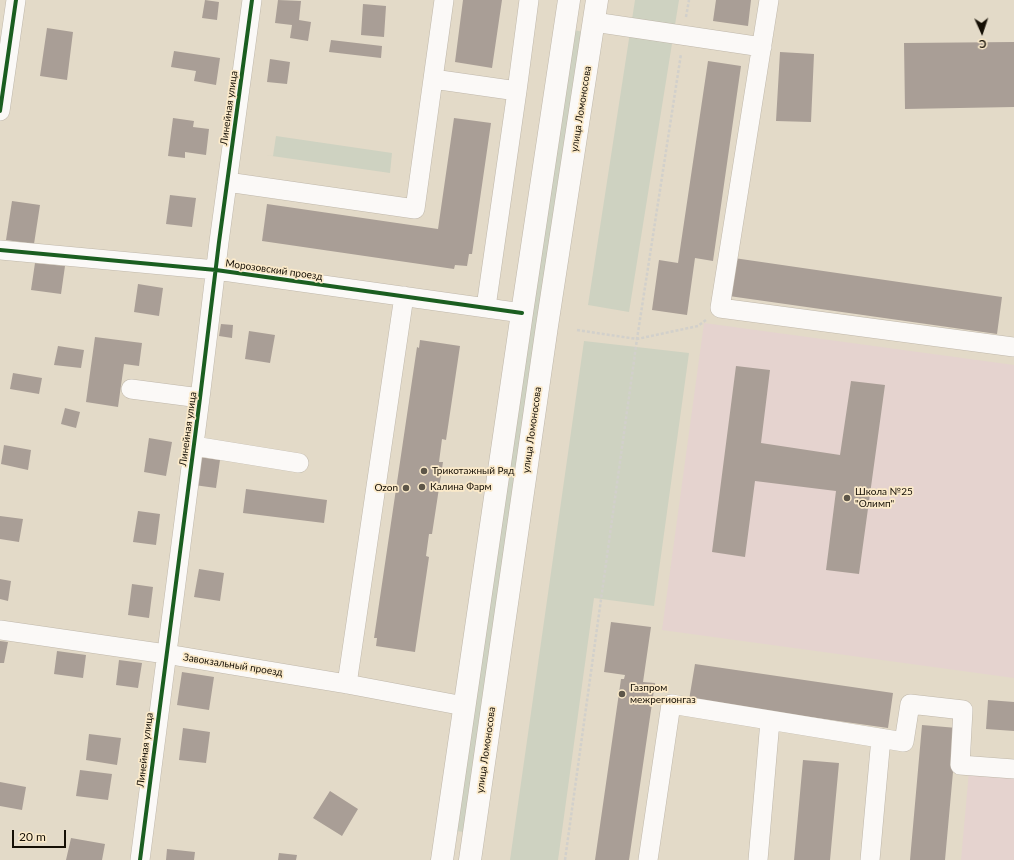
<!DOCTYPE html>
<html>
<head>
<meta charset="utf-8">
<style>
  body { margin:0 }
  #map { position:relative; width:1014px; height:860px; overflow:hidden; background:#e3dac8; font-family:Lato,sans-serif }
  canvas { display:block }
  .north { position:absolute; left:962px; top:12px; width:40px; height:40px; -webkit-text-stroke:3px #fbeaca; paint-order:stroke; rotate:177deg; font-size:11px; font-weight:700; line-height:16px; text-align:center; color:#150f05 }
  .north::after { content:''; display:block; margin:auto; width:14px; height:18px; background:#150f05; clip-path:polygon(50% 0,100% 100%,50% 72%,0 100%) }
  .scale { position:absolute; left:12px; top:830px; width:54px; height:18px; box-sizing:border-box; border:2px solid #150f05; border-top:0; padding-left:5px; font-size:12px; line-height:14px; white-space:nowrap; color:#150f05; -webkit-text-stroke:3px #fbeaca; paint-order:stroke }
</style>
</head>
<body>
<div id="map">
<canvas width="1014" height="860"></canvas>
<div class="north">С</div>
<div class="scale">20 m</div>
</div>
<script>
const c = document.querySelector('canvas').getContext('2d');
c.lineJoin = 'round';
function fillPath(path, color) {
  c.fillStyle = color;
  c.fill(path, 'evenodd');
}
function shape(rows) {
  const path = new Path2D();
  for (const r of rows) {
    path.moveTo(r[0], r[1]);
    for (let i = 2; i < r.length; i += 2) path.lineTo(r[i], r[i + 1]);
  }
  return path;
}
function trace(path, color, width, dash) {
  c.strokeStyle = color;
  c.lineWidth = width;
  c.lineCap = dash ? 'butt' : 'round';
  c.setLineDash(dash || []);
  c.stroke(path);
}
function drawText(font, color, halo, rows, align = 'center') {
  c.font = font + ' Lato,sans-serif';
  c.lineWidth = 3.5;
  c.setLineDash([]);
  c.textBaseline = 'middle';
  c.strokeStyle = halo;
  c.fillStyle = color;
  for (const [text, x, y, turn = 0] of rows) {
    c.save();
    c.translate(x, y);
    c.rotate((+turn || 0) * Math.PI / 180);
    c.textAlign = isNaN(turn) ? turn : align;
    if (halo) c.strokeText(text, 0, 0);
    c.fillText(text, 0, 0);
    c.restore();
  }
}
fillPath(shape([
  [704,323,1014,365,1014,678,662,630],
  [969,771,1014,775,1014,860,961,860]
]), '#e5d3cf');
fillPath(shape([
  [635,0,679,0,629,312,588,305],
  [574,30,583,32,464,832,456,831],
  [276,136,392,153,390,173,265,155,273,156],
  [584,341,689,353,654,606,594,598,558,860,510,860]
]), '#ced2c1');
fillPath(shape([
  [205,0,219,2,217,20,202,18],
  [278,0,301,1,299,20,311,22,308,41,290,38,292,25,275,23],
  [463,0,502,0,492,68,455,62],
  [716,0,751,0,748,26,713,21],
  [363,4,386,6,384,37,361,35],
  [47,28,73,32,67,80,40,76],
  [331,40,382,46,381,58,329,52],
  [1014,42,1014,107,905,109,904,43],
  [174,51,220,58,216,85,194,81,196,71,171,67],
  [780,52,814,54,811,122,776,121],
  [270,59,290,62,287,84,267,82],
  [708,61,741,66,713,261,695,258,687,315,652,310,659,260,678,263],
  [173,118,194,121,193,127,209,129,206,155,185,152,185,158,168,156],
  [454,118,491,123,472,254,469,254,467,266,455,265,454,269,262,241,267,204,438,229],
  [170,195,196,198,192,227,166,224],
  [12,201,40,205,34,244,6,240],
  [734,258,1002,297,997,334,729,296],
  [35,263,65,266,61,294,31,290],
  [138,284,163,288,159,316,134,312],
  [221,324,233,325,232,338,219,336],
  [249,331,275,335,270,363,245,359],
  [95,337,142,343,139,366,124,364,118,407,86,402],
  [420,340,460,346,446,440,442,439,439,462,443,462,432,534,429,534,426,556,429,557,415,652,376,646,377,638,374,638,417,347,419,348],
  [58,346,84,350,81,368,54,365],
  [736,366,770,370,761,443,840,455,851,381,885,385,859,574,826,570,836,491,755,481,745,557,712,552],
  [13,373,42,378,39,394,10,389],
  [65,408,80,412,76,428,61,424],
  [149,438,172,442,166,476,144,472],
  [4,445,31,450,28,470,1,464],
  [198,457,220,460,216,488,194,485],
  [246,489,327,500,324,523,243,513],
  [138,511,160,514,156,545,133,542],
  [0,516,23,519,19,542,0,539],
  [199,569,224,573,220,601,194,597],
  [0,579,11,581,8,601,0,599],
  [132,584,153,587,149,618,128,615],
  [611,622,651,627,643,682,655,683,629,860,595,860,621,679,624,679,625,675,604,672],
  [0,641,8,642,4,663,0,663],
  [57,651,86,655,83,678,54,674],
  [119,660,142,663,138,688,116,685],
  [695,664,893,693,888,728,689,700],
  [182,672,214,677,209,710,177,705],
  [988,700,1014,702,1014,731,986,729],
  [922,725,957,728,945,860,910,860],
  [183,728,210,732,206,763,179,760],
  [89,734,121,738,117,765,86,760],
  [803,760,839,763,830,860,794,860],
  [80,770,112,774,108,800,76,796],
  [0,782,26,787,22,810,0,806],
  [330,791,358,809,342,836,313,818],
  [71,838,105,844,102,860,66,860],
  [167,849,195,852,194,860,166,860],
  [279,853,297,855,296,860,278,860]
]), '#a99e96');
const minor = shape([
  [769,0,720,308,1014,347],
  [594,22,762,47],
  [433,79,444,0],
  [517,91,529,0],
  [0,111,16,0],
  [227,182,415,209,433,79,517,91,486,307],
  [0,250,216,270,522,313],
  [131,389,200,398],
  [194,446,299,463],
  [0,630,166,654,347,684,464,706],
  [347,684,404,296],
  [140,860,200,398,219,242,252,0],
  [648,860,671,704,904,742,910,704,963,710,960,765,1014,769],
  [758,860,770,721],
  [870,860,881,738]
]);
const major = shape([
  [442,860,522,313,569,0],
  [470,860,547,326,597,0]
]);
trace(minor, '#bfb7aa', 20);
trace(major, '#bfb7aa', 23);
trace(shape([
  [686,17,689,0],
  [577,330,637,339,698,326,706,320],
  [565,860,637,339,681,54]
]), '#d2d0cb', 2.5, [3, 2]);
trace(minor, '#fbf9f7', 19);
trace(major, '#fbf9f7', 22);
trace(shape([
  [0,111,16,0],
  [0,250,216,270,522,313],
  [140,860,200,398,219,242,252,0]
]), '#1b5e20', 4);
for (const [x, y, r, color] of [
  [424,471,4,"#5d5649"],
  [422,487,4,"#5d5649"],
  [406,488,4,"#5d5649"],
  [847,498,4,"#5d5649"],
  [622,694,4,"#5d5649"]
]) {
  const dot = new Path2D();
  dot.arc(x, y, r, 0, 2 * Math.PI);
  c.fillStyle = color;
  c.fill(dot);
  trace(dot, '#fbeaca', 1.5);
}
drawText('10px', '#150f05', '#fbeaca', [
  ["Линейная улица",229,108,-82],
  ["улица Ломоносова",581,109,-81],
  ["Морозовский проезд",274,270,8],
  ["Линейная улица",188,429,-82],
  ["улица Ломоносова",532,430,-82],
  ["Завокзальный проезд",233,665,9],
  ["Линейная улица",145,750,-83],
  ["улица Ломоносова",486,750,-82]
]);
drawText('10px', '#150f05', '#fbeaca', [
  ["Трикотажный Ряд",432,471],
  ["Калина Фарм",430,487],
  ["Ozon",398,488,"right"],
  ["Школа №25",855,492],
  ["\"Олимп\"",855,504],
  ["Газпром",630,688],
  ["межрегионгаз",630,700]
], 'left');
</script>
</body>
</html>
